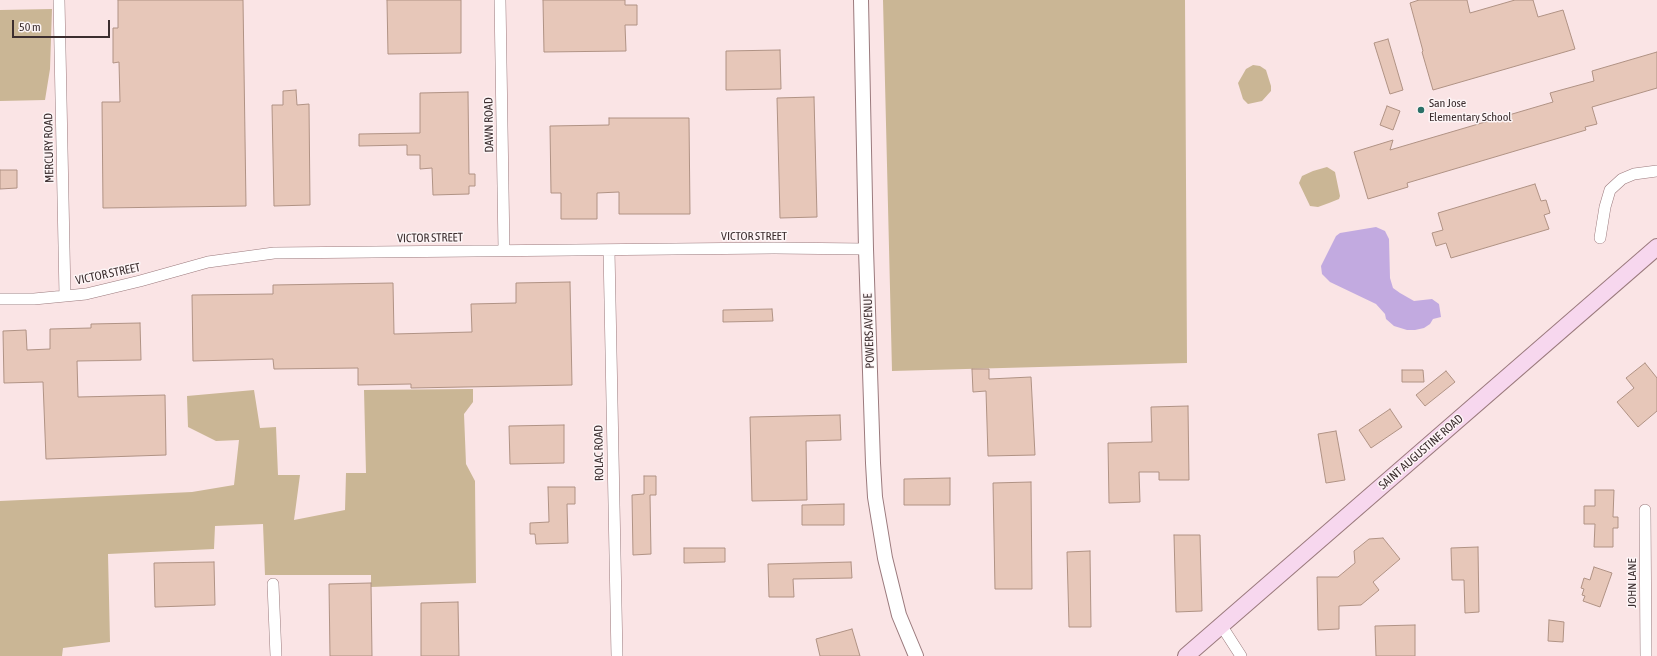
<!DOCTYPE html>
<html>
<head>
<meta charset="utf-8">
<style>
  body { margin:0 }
  #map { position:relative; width:1657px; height:656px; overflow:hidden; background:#fae4e5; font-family:"Asap Condensed",sans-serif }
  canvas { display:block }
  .scale { position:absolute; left:12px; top:20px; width:98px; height:18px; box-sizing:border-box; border:2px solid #3c2e2f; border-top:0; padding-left:5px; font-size:12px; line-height:14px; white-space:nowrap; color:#3c2e2f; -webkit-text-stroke:3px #fdf5f6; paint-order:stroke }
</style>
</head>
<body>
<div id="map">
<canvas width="1657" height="656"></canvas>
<div class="scale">50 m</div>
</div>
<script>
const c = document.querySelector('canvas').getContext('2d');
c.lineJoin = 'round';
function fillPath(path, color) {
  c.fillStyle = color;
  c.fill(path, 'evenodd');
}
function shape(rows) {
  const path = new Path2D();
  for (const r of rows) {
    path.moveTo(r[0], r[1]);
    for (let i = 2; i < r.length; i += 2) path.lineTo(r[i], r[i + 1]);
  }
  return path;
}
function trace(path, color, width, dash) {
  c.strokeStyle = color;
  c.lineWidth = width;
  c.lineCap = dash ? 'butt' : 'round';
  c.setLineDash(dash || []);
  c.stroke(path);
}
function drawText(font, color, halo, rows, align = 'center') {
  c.font = font + ' "Asap Condensed",sans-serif';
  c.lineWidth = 3;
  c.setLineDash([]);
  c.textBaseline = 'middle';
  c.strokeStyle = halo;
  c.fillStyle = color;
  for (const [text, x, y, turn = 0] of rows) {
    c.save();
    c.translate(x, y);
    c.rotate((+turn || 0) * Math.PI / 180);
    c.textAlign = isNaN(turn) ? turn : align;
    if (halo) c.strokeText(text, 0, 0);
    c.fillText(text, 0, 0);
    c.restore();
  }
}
fillPath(shape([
  [883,0,1185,0,1187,363,892,371],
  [52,9,50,69,45,100,0,101,0,10],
  [1253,65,1260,66,1266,70,1271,86,1271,91,1262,101,1248,104,1243,99,1238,83,1246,69],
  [1327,167,1335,172,1340,196,1339,199,1329,203,1318,207,1310,206,1299,183,1302,176,1313,171],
  [473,389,473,402,464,414,466,464,475,481,476,583,371,587,371,575,265,575,263,524,215,526,214,549,108,554,110,642,63,648,62,656,0,656,0,501,192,492,234,485,239,440,216,441,188,427,187,396,254,390,260,428,276,427,278,475,300,475,294,520,345,510,346,473,366,473,364,390]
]), '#cab695');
fillPath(shape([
  [1376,227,1385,231,1389,239,1390,278,1393,288,1400,293,1414,301,1432,299,1439,304,1441,317,1433,319,1430,324,1424,328,1415,330,1407,330,1394,326,1386,319,1385,314,1376,304,1330,282,1322,274,1321,266,1336,236,1340,233]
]), '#c2aae0');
const building = shape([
  [118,0,243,0,246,206,103,208,102,102,120,102,119,62,113,63,113,28,118,28,118,0],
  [387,0,461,0,461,53,388,54,387,0],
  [543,0,625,0,625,5,637,5,637,25,625,25,626,51,544,52,543,0],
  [1419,0,1467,0,1470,13,1515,0,1533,0,1538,17,1563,10,1575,49,1433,90,1422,52,1423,51,1410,3,1419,0],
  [1388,39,1403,90,1390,94,1374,43,1388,39],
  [780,50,781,89,726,90,726,51,780,50],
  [1657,52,1657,88,1592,107,1597,124,1585,127,1586,130,1407,183,1408,187,1368,199,1354,152,1393,140,1390,150,1553,102,1550,93,1594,81,1592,71,1657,52],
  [296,90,297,105,309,104,310,205,274,206,272,105,283,105,283,91,296,90],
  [468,92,469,174,475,174,475,186,469,186,469,194,433,195,432,168,420,169,420,155,407,155,407,145,359,146,359,134,420,133,420,93,468,92],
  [814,97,817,217,780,218,777,98,814,97],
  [1387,106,1400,111,1393,130,1380,125,1387,106],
  [609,118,689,118,690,214,619,214,619,192,597,193,597,219,561,219,561,193,551,193,550,126,609,125,609,118],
  [0,170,17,170,17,188,0,189,0,170],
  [1535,184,1541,201,1546,200,1550,213,1544,215,1549,229,1451,258,1446,243,1436,246,1432,233,1443,230,1438,213,1535,184],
  [570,282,572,385,411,388,411,384,358,385,358,368,274,369,273,359,193,361,192,295,273,294,273,285,393,283,394,334,472,332,471,304,516,303,516,283,570,282],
  [772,309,773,321,723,322,723,310,772,309],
  [140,323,141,360,77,361,78,397,165,395,166,455,46,459,43,382,4,383,3,331,26,330,27,350,50,349,50,329,91,328,91,324,140,323],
  [1645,363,1657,378,1657,411,1638,427,1617,402,1634,388,1626,378,1645,363],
  [972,369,989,369,989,379,1031,377,1035,455,988,456,986,391,973,392,972,369],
  [1402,370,1423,370,1424,382,1402,382,1402,370],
  [1446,371,1455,382,1425,406,1416,395,1446,371],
  [1188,406,1189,480,1159,480,1159,472,1139,472,1140,502,1109,503,1108,443,1152,442,1151,407,1188,406],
  [1390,409,1402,427,1371,448,1359,430,1390,409],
  [840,415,841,440,806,441,807,500,752,501,750,417,840,415],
  [564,425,564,463,510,464,509,426,564,425],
  [1336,431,1345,480,1326,483,1318,434,1336,431],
  [644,476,656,476,656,495,650,495,651,554,633,555,632,495,644,494,644,476],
  [950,478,950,505,904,505,904,479,950,478],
  [1031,482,1032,589,995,589,993,483,1031,482],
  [548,487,575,487,575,504,567,504,568,543,536,544,535,534,530,534,530,523,549,522,548,487],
  [1595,490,1614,490,1613,517,1618,517,1618,528,1613,528,1613,547,1594,547,1595,524,1584,524,1584,506,1595,506,1595,490],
  [844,504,844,525,802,525,802,505,844,504],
  [1174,535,1200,535,1202,611,1176,612,1174,535],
  [1383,538,1400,559,1373,582,1379,590,1361,605,1339,606,1339,629,1318,630,1317,577,1338,577,1355,563,1354,551,1369,539,1383,538],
  [1478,547,1479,612,1465,613,1464,580,1452,580,1451,548,1478,547],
  [684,548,725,548,725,562,684,563,684,548],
  [1090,551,1091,627,1069,627,1067,552,1090,551],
  [214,562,215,605,155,607,154,563,214,562],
  [851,562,852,578,793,579,794,597,769,597,768,564,851,562],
  [1594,567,1612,573,1600,607,1583,601,1585,596,1582,595,1584,589,1581,588,1584,578,1590,580,1594,567],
  [371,583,372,656,330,656,329,584,371,583],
  [458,602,459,656,421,656,421,603,458,602],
  [1549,620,1564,622,1563,642,1548,641,1549,620],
  [1415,625,1415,656,1376,656,1375,626,1415,625],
  [852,629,860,656,820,656,816,639,852,629]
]);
fillPath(building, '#e7c7b9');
trace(building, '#b09284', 1);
const minor = shape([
  [59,0,65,296],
  [500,0,504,250],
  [1600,238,1605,207,1610,190,1622,179,1634,174,1657,171],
  [609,250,617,656],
  [0,299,34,299,86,294,140,281,208,262,274,253,774,248,866,249],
  [1645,510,1646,656],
  [273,584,276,656],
  [1221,625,1241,656]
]);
const tertiary = shape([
  [861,0,866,249,873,463,875,497,885,558,899,615,916,656]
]);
const secondary = shape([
  [1186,656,1657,247]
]);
trace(minor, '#9b7a7d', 12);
trace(tertiary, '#9b7a7d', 16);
trace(secondary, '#9b7a7d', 18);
trace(minor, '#fff', 11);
trace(tertiary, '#fff', 14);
trace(secondary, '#f7d7ee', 16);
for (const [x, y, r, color] of [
  [1421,110,4,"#2a7067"]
]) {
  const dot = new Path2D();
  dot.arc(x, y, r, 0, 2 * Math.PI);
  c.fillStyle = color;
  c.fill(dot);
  trace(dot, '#fdf5f6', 1.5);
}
drawText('12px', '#3c2e2f', '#fdf5f6', [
  ["San Jose",1429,103],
  ["Elementary School",1429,117]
], 'left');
drawText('12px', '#3c2e2f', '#fdf5f6', [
  ["DAWN ROAD",489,125,-91],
  ["MERCURY ROAD",49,148,-91],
  ["VICTOR STREET",754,236],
  ["VICTOR STREET",430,238,-1],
  ["VICTOR STREET",108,274,-12],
  ["POWERS AVENUE",869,331,-92],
  ["SAINT AUGUSTINE ROAD",1421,452,-41],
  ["ROLAC ROAD",599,453,-91],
  ["JOHN LANE",1632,583,-90]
]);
</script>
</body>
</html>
